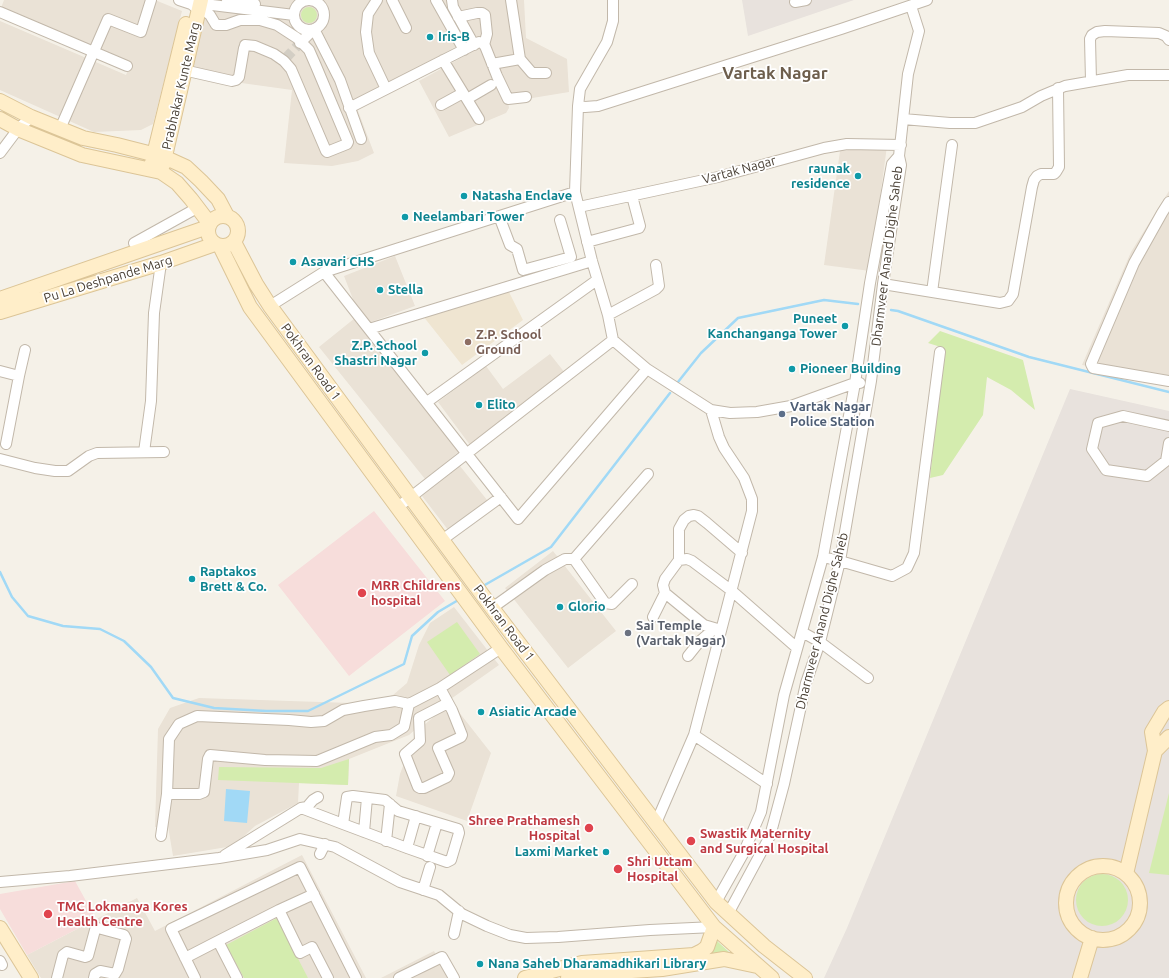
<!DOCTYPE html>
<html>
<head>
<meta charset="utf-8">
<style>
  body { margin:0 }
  canvas { display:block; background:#f5f1e8 }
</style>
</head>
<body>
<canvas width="1169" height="978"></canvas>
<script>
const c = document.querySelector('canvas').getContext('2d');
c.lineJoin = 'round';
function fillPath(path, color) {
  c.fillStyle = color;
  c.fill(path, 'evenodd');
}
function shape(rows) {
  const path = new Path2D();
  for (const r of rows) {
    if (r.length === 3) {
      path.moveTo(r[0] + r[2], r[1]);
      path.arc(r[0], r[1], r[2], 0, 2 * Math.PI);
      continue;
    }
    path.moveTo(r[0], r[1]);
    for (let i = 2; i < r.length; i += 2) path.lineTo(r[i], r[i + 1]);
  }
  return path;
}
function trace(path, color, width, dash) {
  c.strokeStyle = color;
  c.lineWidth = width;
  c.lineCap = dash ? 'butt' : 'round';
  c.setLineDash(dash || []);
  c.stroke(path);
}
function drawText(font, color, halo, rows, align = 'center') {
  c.font = font + ' Ubuntu,sans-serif';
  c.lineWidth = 3.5;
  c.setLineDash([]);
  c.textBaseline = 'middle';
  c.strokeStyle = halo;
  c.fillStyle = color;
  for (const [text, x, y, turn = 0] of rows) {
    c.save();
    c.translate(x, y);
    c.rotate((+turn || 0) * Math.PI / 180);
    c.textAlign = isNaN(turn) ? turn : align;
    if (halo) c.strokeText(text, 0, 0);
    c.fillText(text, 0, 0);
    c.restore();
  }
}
fillPath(shape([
  [4,0,155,0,182,11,153,124,141,130,94,132,0,90,0,21,126,75,131,63,1,8],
  [208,0,524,0,526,38,567,59,569,92,508,102,509,108,506,113,449,137,419,81,479,48,475,40,464,42,355,103,374,153,358,161,332,166,284,163,292,90,191,76],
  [887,146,870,271,824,265,840,151],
  [1169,191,1169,380,1082,365,1131,252],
  [395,256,415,306,363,325,344,276],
  [355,318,461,450,425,479,319,347],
  [550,354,565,373,470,445,438,402,486,366,503,389],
  [460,466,491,505,452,535,422,496],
  [553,551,616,631,568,668,505,588],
  [454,607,499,665,448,701,409,735,349,759,348,785,299,783,298,803,255,826,233,846,173,856,168,826,155,827,158,729,170,708,199,698,351,703,374,702,393,695,407,683,419,645,430,623],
  [451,702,491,753,467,821,396,796,400,774,416,732],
  [302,855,366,978,41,978,27,955,137,898,155,931],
  [434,951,448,978,381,978]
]), '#eae2d6');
fillPath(shape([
  [742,0,854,0,748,36],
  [1070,389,1169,411,1169,978,824,978,847,928]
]), '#e8e2dd');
fillPath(shape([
  [508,290,523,320,462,365,423,316]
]), '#efe5d1');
fillPath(shape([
  [374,511,445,601,349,676,278,585],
  [75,881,96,919,27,955,0,909,0,894]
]), '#f7dddb');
fillPath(shape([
  [309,15,8],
  [940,331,1023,360,1035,410,1011,390,987,377,983,415,943,475,930,478,944,348,928,343],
  [457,622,480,654,450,675,427,642],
  [349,759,348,785,218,780,219,767,321,768],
  [1169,793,1169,875,1149,873],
  [1102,900,26],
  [277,918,308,978,244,978,226,945],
  [717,941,729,952,710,956]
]), '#d4ecae');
fillPath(shape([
  [226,789,250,791,247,823,224,821]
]), '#a1d9f6');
trace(shape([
  [891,310,898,311,1029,357,1169,392],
  [678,382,701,353,738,318,824,300,858,304],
  [0,572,12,597,28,616,63,626,100,629,124,641,151,667,173,698,214,708,266,711,308,711,404,664,412,636,438,612,460,599],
  [483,586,551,547,670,393]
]), '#a1d9f6', 2.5);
trace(shape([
  [285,59,300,43]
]), '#d3cec4', 10, [10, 5]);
const street = shape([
  [179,0,191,4,201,0,206,1,212,5,294,15],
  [227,0,255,4],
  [377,0,368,14,366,32,369,53,386,89],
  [392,0,406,28],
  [436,0,464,50],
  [452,0,453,7,474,45],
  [511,0,520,59,532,73,546,73],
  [309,15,15],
  [795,2,806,0],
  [191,4,199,10,206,12,210,15,216,25,226,25,240,20,260,20,277,25,297,38,309,50,316,66,348,142,347,144,327,152,326,151,291,69,284,61,274,54,255,46,245,45],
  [0,12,127,66],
  [458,17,477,13,482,13,485,15,487,34,484,45],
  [300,43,314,29,340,80,361,139],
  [443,60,479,119],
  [492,64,520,59],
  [179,69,232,81,236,80,239,77,244,48],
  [1091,81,1090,39,1092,35,1097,32,1105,31,1159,33,1166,36,1169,40],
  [467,99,491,85],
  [441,105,463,93],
  [578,106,585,107,598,106,841,29,927,0],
  [349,108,479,42,482,43,485,46,497,76,508,99,526,97],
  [903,119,950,123,975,123,1022,107,1041,96,1065,86,1128,75,1169,75],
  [60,129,108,19,141,32,151,0],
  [0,153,18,129,31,117],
  [1169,202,1162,213,1134,263,1091,364,1093,368,1169,381],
  [579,207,718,177,824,148,847,144,901,145],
  [499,216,510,245,517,249,523,270,571,257,560,220],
  [587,242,639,228,640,226,632,196],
  [134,243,197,208],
  [324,272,518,519,647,369,613,340,608,315,592,261,575,192,578,106,580,89,607,42,613,21,613,0],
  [883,284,1000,303,1008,301,1013,294,1032,187,1034,180,1037,176,1041,174,1054,174,1056,172,1059,167,1058,88],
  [932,292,952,145],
  [270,306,324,272,575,192],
  [608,315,656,289,659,286,656,265],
  [369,329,592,261],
  [647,369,711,410,730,413,757,412,791,406,855,383,860,383],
  [0,371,19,376,6,444],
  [19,376,25,350],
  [427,402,597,280],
  [1169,426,1123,416,1098,423,1092,449,1106,470,1147,476,1166,461,1169,443],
  [144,452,151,401,154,313,161,263],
  [0,459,35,468,55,471,68,471,89,456,97,453,164,452],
  [398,507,613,340],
  [442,540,501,497],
  [823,557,840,561,892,576,907,568,914,553,940,352],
  [574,559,605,603,612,604,632,584],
  [679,560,679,529,684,520,689,516,694,515,698,516,707,523,742,553],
  [492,608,545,570,565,559,574,559,648,474],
  [653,617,665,593],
  [721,630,704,625,665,593,663,585,665,579,679,560,687,559,692,561,732,591,797,648],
  [802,632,820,642,868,678],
  [688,656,700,641,714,629],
  [440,688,452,710,462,735,461,737,438,748,449,773,447,777,424,788,420,788,418,787,405,754,420,741,419,718,448,703],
  [694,735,767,784],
  [167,794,199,794,204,792,208,759,210,755,265,760,317,761,375,737,391,735,404,727,409,704,440,688,501,648],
  [301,808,343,824,407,848,447,862,451,860,459,833,458,829,398,811,385,800,353,796,347,797,343,824],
  [656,823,694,735,752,511,752,499,744,478,724,448,719,437,711,410],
  [364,832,367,798],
  [161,836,167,794,169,739,179,724,197,716,289,720,311,722,324,721,343,710,364,706,395,701,409,704],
  [386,841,390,804],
  [407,848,416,816],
  [320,854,325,844],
  [225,855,301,808,307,807,313,800,318,797],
  [427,856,437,823],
  [0,882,70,876,219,858,267,850,300,839,335,847,400,882,439,895,462,914,487,926,510,935,526,938,558,937,650,930,714,927],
  [423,890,430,867],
  [716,902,743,854,761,812,784,695,823,557,855,383,870,283,892,164,899,156],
  [279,910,314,894],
  [728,914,770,836,784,784,806,683,820,642,840,561,871,381,883,284,901,165,899,156,908,74,919,31,911,6],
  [454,934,459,911],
  [185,958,218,941],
  [0,961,2,965],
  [57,978,63,955,67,952,85,957,88,956,95,930,98,928,124,935,126,939,118,969,115,974,100,971,95,974,94,978],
  [195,978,171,929,300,867,356,978],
  [237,978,218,941,279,910,300,953,312,947,328,978],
  [399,978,442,957,454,978]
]);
const secondary = shape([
  [0,101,31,117,83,138,117,145,164,157,186,167,201,181,218,199,227,216],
  [0,119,18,129,82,155,161,172,177,183,191,199,210,224],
  [152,163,186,24],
  [163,165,201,0],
  [223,231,15],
  [234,242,256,284,270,306,492,608,716,902,764,946,805,978],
  [220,246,250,307,501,648,714,927,772,978],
  [0,299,208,227],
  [0,312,161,263,215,244],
  [1155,751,1169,737],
  [1103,903,37],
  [1126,874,1155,751,1152,732,1164,712,1169,708],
  [0,928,31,978],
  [525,978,582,963,694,955,702,951,707,947,714,927],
  [568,978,586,974,662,969,724,959,757,966],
  [1080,978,1092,938]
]);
trace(street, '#c2b8aa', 12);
trace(secondary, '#dcc597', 16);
trace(street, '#fff', 10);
trace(secondary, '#ffeec9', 14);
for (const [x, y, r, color] of [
  [430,37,4,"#0f9aa8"],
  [858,176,4,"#0f9aa8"],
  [464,196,4,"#0f9aa8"],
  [405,217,4,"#0f9aa8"],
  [293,262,4,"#0f9aa8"],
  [380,290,4,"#0f9aa8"],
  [845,326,4,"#0f9aa8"],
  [468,342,4,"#8d6e63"],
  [425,353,4,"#0f9aa8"],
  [792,369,4,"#0f9aa8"],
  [479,405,4,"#0f9aa8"],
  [782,414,4,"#5c6f8a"],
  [192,579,4,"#0f9aa8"],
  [362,593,5,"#e0444e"],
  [560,607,4,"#0f9aa8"],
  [628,633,4,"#6b7280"],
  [481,712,4,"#0f9aa8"],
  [589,828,5,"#e0444e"],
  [691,841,5,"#e0444e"],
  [606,852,4,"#0f9aa8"],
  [618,869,5,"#e0444e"],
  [48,914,5,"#e0444e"],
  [480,964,4,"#0f9aa8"]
]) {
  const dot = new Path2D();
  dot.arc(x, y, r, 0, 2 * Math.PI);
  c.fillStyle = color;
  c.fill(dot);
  trace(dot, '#fff', 1.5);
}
drawText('bold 13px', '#0d838f', '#fff', [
  ["Iris-B",438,37],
  ["raunak",850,169,"right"],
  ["residence",850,184,"right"],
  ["Natasha Enclave",472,196],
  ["Neelambari Tower",413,217],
  ["Asavari CHS",301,262],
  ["Stella",388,290],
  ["Puneet",837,319,"right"],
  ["Kanchanganga Tower",837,334,"right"],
  ["Z.P. School",417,346,"right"],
  ["Shastri Nagar",417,361,"right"],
  ["Pioneer Building",800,369],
  ["Elito",487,405],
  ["Raptakos",200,572],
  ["Brett & Co.",200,587],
  ["Glorio",568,607],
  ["Asiatic Arcade",489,712],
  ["Laxmi Market",598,852,"right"],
  ["Nana Saheb Dharamadhikari Library",488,964]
], 'left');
drawText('13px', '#4a4136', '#fff', [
  ["Prabhakar Kunte Marg",181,86,-77],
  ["Vartak Nagar",739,170,-15],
  ["Dharmveer Anand Dighe Saheb",887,256,-83],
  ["Pu La Deshpande Marg",108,279,-17],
  ["Pokhran Road 1",311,362,54],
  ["Dharmveer Anand Dighe Saheb",822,621,-76],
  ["Pokhran Road 1",504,623,53]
]);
drawText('bold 13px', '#785e54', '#fff', [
  ["Z.P. School",476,335],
  ["Ground",476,350]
], 'left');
drawText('bold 13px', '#4e5e75', '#fff', [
  ["Vartak Nagar",790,407],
  ["Police Station",790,422]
], 'left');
drawText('bold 13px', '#be3a42', '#fff', [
  ["MRR Childrens",371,586],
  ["hospital",371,601],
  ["Shree Prathamesh",580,821,"right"],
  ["Hospital",580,836,"right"],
  ["Swastik Maternity",700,834],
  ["and Surgical Hospital",700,849],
  ["Shri Uttam",627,862],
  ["Hospital",627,877],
  ["TMC Lokmanya Kores",57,907],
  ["Health Centre",57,922]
], 'left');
drawText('bold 13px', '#5b616d', '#fff', [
  ["Sai Temple",636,626],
  ["(Vartak Nagar)",636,641]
], 'left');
drawText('bold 17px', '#6d5e4c', '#fff', [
  ["Vartak Nagar",775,73]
]);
</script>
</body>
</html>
